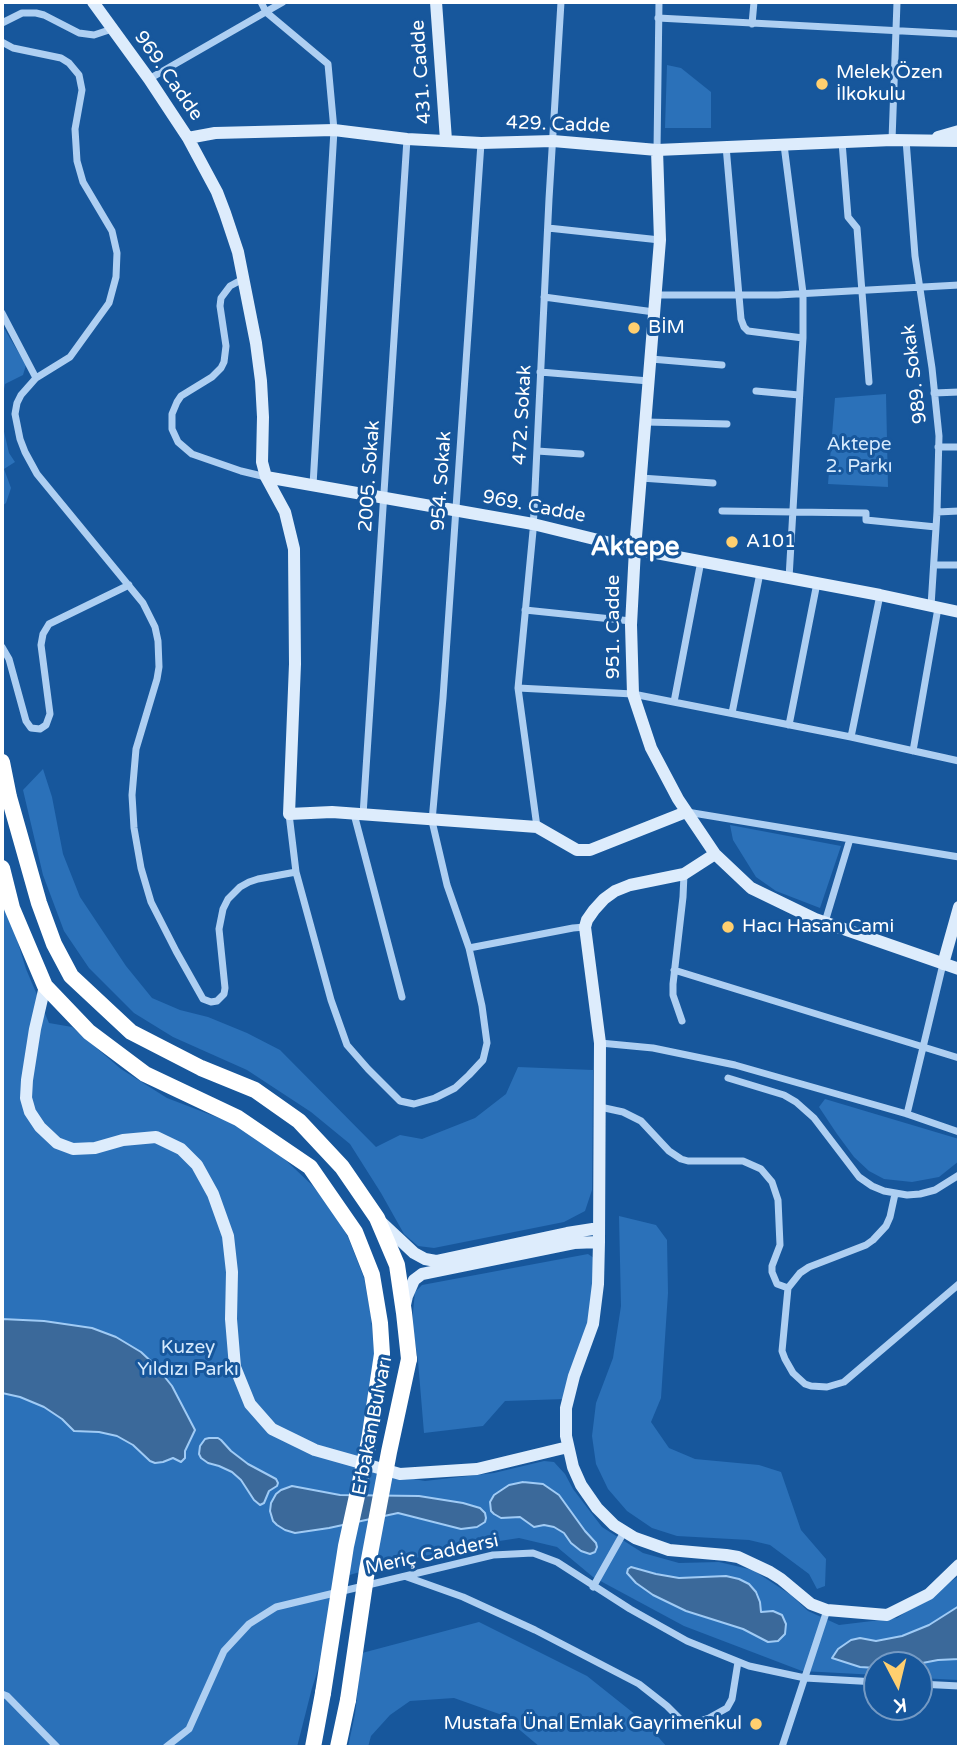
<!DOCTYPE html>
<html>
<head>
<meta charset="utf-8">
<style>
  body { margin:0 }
  #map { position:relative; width:961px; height:1749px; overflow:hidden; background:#17579c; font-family:"Varela Round",sans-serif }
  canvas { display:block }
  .frame { position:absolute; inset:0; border:4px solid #fff; pointer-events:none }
  .north { position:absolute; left:863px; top:1651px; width:70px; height:70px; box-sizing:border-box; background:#17579c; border:2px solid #749ac4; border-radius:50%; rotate:173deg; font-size:19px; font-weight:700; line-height:28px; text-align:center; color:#fff }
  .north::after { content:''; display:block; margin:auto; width:24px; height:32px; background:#ffcf6f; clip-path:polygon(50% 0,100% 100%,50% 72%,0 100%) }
</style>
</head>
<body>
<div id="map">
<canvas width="961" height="1749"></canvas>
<div class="frame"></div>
<div class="north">K</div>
</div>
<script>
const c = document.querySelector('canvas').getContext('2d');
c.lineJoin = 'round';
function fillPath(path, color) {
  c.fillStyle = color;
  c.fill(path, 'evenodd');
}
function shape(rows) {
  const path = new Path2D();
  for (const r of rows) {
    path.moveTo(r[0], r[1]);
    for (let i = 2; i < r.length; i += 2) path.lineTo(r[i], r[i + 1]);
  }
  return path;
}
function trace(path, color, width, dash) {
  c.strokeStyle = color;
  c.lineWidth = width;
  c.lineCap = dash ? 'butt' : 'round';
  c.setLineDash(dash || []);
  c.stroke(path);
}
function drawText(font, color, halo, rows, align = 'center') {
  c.font = font + ' "Varela Round",sans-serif';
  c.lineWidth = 6;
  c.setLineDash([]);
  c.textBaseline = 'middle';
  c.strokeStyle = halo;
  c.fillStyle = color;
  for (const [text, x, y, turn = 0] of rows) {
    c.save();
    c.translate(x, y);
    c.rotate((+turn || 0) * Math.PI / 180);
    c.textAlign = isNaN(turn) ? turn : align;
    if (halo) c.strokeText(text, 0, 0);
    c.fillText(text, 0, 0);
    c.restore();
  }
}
fillPath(shape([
  [667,65,681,68,711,92,711,128,665,128],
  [2,325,26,365,23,375,5,384,2,399],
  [886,394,888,487,828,484,835,398],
  [2,423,9,453,15,462,4,469,11,488,6,503,2,506],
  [43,769,52,797,63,854,80,897,126,966,152,998,180,1010,208,1017,247,1033,280,1050,376,1147,400,1135,422,1139,475,1118,506,1094,518,1067,593,1070,592,1190,585,1211,564,1222,434,1248,418,1246,404,1234,381,1193,350,1144,311,1112,247,1070,173,1037,134,1013,89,968,64,931,43,875,23,790],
  [730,825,841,846,820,908,776,891,756,877,733,840],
  [2,891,26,969,49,1023,72,1027,121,1069,167,1098,232,1123,276,1151,313,1186,335,1214,348,1237,364,1278,371,1316,375,1364,357,1469,425,1481,494,1473,544,1461,554,1462,565,1474,573,1489,602,1527,643,1553,679,1563,719,1562,753,1570,791,1595,808,1611,839,1625,897,1618,959,1576,959,1680,919,1678,919,1665,877,1665,877,1675,802,1671,684,1626,593,1577,557,1547,519,1538,480,1544,387,1564,336,1579,330,1632,312,1688,297,1747,2,1747],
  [825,1099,959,1139,959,1161,939,1177,912,1182,884,1179,869,1171,854,1157,837,1134,819,1107],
  [619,1216,656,1225,667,1240,668,1293,661,1398,651,1422,669,1448,695,1459,759,1465,781,1472,801,1530,826,1559,825,1586,817,1589,809,1574,770,1545,749,1540,677,1536,652,1528,627,1511,608,1489,596,1464,592,1436,596,1403,613,1358,621,1306],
  [588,1254,594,1258,597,1304,565,1399,505,1401,483,1426,424,1433,418,1361,412,1322,415,1292,422,1285],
  [479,1622,587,1676,646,1723,667,1747,540,1747,502,1715,454,1698,410,1701,390,1715,371,1736,368,1747,348,1747,355,1714,362,1653]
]), '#2b71b9');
const water = shape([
  [2,1319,44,1321,92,1328,116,1337,141,1352,156,1366,172,1386,195,1430,185,1451,185,1458,181,1462,173,1458,163,1462,155,1463,150,1461,133,1445,117,1436,99,1432,74,1431,62,1419,44,1407,20,1397,2,1393,2,1319],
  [209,1438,218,1438,221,1440,231,1451,248,1464,276,1479,278,1483,277,1486,269,1491,264,1503,260,1505,254,1500,241,1480,232,1472,219,1466,208,1463,201,1458,199,1454,200,1446,205,1439,209,1438],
  [523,1482,543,1484,559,1495,585,1531,596,1543,597,1547,595,1552,590,1554,581,1551,571,1543,564,1533,554,1527,544,1525,534,1527,520,1517,501,1518,494,1514,491,1511,490,1502,494,1495,509,1485,523,1482],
  [292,1486,340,1495,419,1496,463,1503,480,1508,485,1513,486,1518,485,1522,477,1527,461,1529,398,1513,329,1528,295,1533,285,1530,277,1525,273,1521,270,1511,271,1503,276,1494,281,1490,292,1486],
  [631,1567,656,1574,679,1578,726,1576,739,1579,749,1584,756,1592,760,1602,761,1612,773,1611,782,1615,786,1624,785,1634,778,1641,768,1642,743,1629,686,1611,653,1595,636,1583,627,1573,628,1569,631,1567],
  [959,1606,959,1659,938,1660,912,1665,877,1665,877,1668,860,1667,832,1658,838,1649,851,1640,860,1638,876,1641,902,1636,929,1625,959,1606]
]);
fillPath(water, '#3b699a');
trace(water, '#a0cbf5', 2);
trace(shape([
  [261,2,266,12,328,64,334,130,313,485],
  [658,18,959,34],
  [2,23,22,13,36,13,44,15,79,33,94,35,112,29],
  [752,24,754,2],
  [2,42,13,48,61,58,69,63,79,75,82,90,75,129,77,161,83,182,112,231,117,253,116,277,109,303,70,357,36,378],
  [149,79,283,2],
  [892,140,897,2],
  [906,140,915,256,932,368,939,436,937,512,931,606],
  [842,142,848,217,857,228,869,382],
  [784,145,803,293,803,338,789,578],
  [726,146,741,319,744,327,748,331,803,338],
  [657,150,659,2],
  [548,228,660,240],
  [243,279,230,286,221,298,220,306,226,346,224,362,221,368,212,377,181,396,177,402,172,414,172,429,178,442,192,454,241,471,266,477],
  [657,295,778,295,959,285],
  [544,297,654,312],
  [2,313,36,378,21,395,17,403,15,414,20,439,25,452,37,474,143,603,155,627,158,641,159,667,157,679,136,749,132,795,134,828,141,868,151,902,176,951,203,999,211,1002,217,1001,224,994,225,988,219,929,223,909,228,899,240,887,249,882,258,879,296,872],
  [651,359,722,365],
  [540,372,649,381],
  [756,391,799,395],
  [934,393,959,392],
  [646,422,727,424],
  [938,447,959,447],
  [537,451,581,454],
  [641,478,713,483],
  [722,511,866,513,866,520,936,527],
  [937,512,959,511],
  [934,565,959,565],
  [525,610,631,621],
  [2,647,9,659,26,721,31,728,40,729,46,725,50,714,41,645,43,634,49,624,129,585],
  [518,688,633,694,851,737,959,761],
  [674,702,701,561],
  [732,713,760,573],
  [789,725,817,583],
  [851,737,880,595],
  [913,751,938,608],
  [687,812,959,857],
  [289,814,296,872,331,1000,347,1045,368,1069,400,1101,414,1104,435,1098,455,1088,469,1075,483,1060,487,1043,482,1006,469,948,447,885,432,821,443,698,481,143],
  [354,814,402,997],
  [363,815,407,139],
  [537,827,518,688,533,531,549,199,561,2],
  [825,922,850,839],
  [469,948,573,928,585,927],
  [674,970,959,1058],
  [682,1021,673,995,673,984,683,897,684,874],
  [600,1043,653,1048,735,1065,907,1114,959,1132],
  [728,1078,784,1095,796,1102,814,1118,859,1177,872,1186,884,1191,907,1195,920,1194,935,1190,959,1175],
  [600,1107,623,1112,641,1121,669,1151,681,1159,688,1161,743,1161,761,1169,772,1182,778,1200,780,1245,772,1266,772,1272,777,1284,788,1288],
  [907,1114,943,964],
  [895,1194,890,1217,886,1226,873,1240,866,1245,809,1267,800,1273,788,1288,782,1351,785,1359,793,1373,805,1384,811,1386,827,1387,844,1382,959,1284],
  [407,1577,463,1597,535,1630,639,1684,667,1706,683,1722,694,1723,709,1718,727,1708,732,1699,738,1662],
  [593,1587,624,1532],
  [919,1684,959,1686],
  [2,1694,7,1696,57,1747],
  [166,1747,189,1729,224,1651,249,1624,276,1607,493,1555,533,1553,557,1562,630,1609,687,1641,749,1666,805,1678,877,1682],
  [782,1747,827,1610]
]), '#aecff2', 7);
trace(shape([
  [93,2,149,79,188,138,217,192,225,213,238,252,256,343,261,381,263,417,262,462,266,477,285,512,294,549,295,664,289,814,332,812,537,827,577,850,590,850,686,812],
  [436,2,446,140],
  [938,137,959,131],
  [188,138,215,133,334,130,407,139,481,143,553,141,657,150,892,140,959,141],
  [657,150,660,240,635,549,631,625,633,694,651,748,678,799,715,854,751,888,815,919,959,969],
  [266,477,533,524,635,549,880,595,959,612],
  [715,854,684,874,630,885,615,891,604,899,594,910,587,920,585,927,600,1043,599,1242,598,1284,593,1324,574,1376,566,1408,566,1436,573,1467,581,1485,597,1508,614,1525,635,1538,669,1550,726,1555,738,1557,770,1572,781,1579,811,1604,827,1610,887,1615,929,1594,959,1565],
  [943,964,959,907],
  [45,986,35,1029,27,1080,26,1098,30,1112,40,1127,57,1143,73,1149,95,1148,123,1140,156,1137,181,1149,197,1165,213,1194,228,1236,232,1272,231,1319,235,1367,250,1404,272,1429,315,1450,400,1474,477,1469,568,1447],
  [382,1223,414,1253,425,1259,436,1261,567,1233,599,1228],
  [405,1305,407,1296,414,1280,422,1274,574,1243,599,1242]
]), '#ddecfc', 12);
trace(shape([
  [2,762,9,797,39,903,54,944,71,976,131,1032,201,1068,255,1090,299,1121,342,1167,377,1218,397,1265,404,1313,409,1359],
  [2,868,12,908,45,986,89,1032,145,1074,238,1118,310,1167,355,1232,372,1275,380,1323,382,1354],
  [313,1747,323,1693],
  [338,1747,348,1700]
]), '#fff', 16);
trace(shape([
  [323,1693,346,1546,369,1441,382,1354],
  [348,1700,367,1570,389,1452,409,1359]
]), '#fff', 16);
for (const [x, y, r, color] of [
  [822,84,7,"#ffcf6f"],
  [634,328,7,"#ffcf6f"],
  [732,542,7,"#ffcf6f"],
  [728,927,7,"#ffcf6f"],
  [756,1724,7,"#ffcf6f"]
]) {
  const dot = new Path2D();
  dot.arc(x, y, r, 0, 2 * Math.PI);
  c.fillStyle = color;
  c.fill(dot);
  trace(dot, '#17579c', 2.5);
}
drawText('19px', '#fff', '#17579c', [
  ["431. Cadde",422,72,-94],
  ["969. Cadde",168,76,55],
  ["429. Cadde",558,125,2],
  ["989. Sokak",915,374,-97],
  ["472. Sokak",523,415,-87],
  ["2005. Sokak",370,476,-86],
  ["954. Sokak",442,481,-86],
  ["969. Cadde",534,507,11],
  ["951. Cadde",614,627,-90],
  ["Erbakan Bulvarı",373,1426,-79],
  ["Meriç Caddersi",432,1555,-12]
]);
drawText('19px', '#fff', '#17579c', [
  ["Melek Özen",836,73],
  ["İlkokulu",836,95],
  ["BİM",648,328],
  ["A101",746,542],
  ["Hacı Hasan Cami",742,927],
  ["Mustafa Ünal Emlak Gayrimenkul",742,1724,"right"]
], 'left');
drawText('19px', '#d5e9fc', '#17579c', [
  ["Aktepe",859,445],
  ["2. Parkı",859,467],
  ["Kuzey",188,1348],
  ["Yıldızı Parkı",188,1370]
]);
drawText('bold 26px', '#fff', '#17579c', [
  ["Aktepe",635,548]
]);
</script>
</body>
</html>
